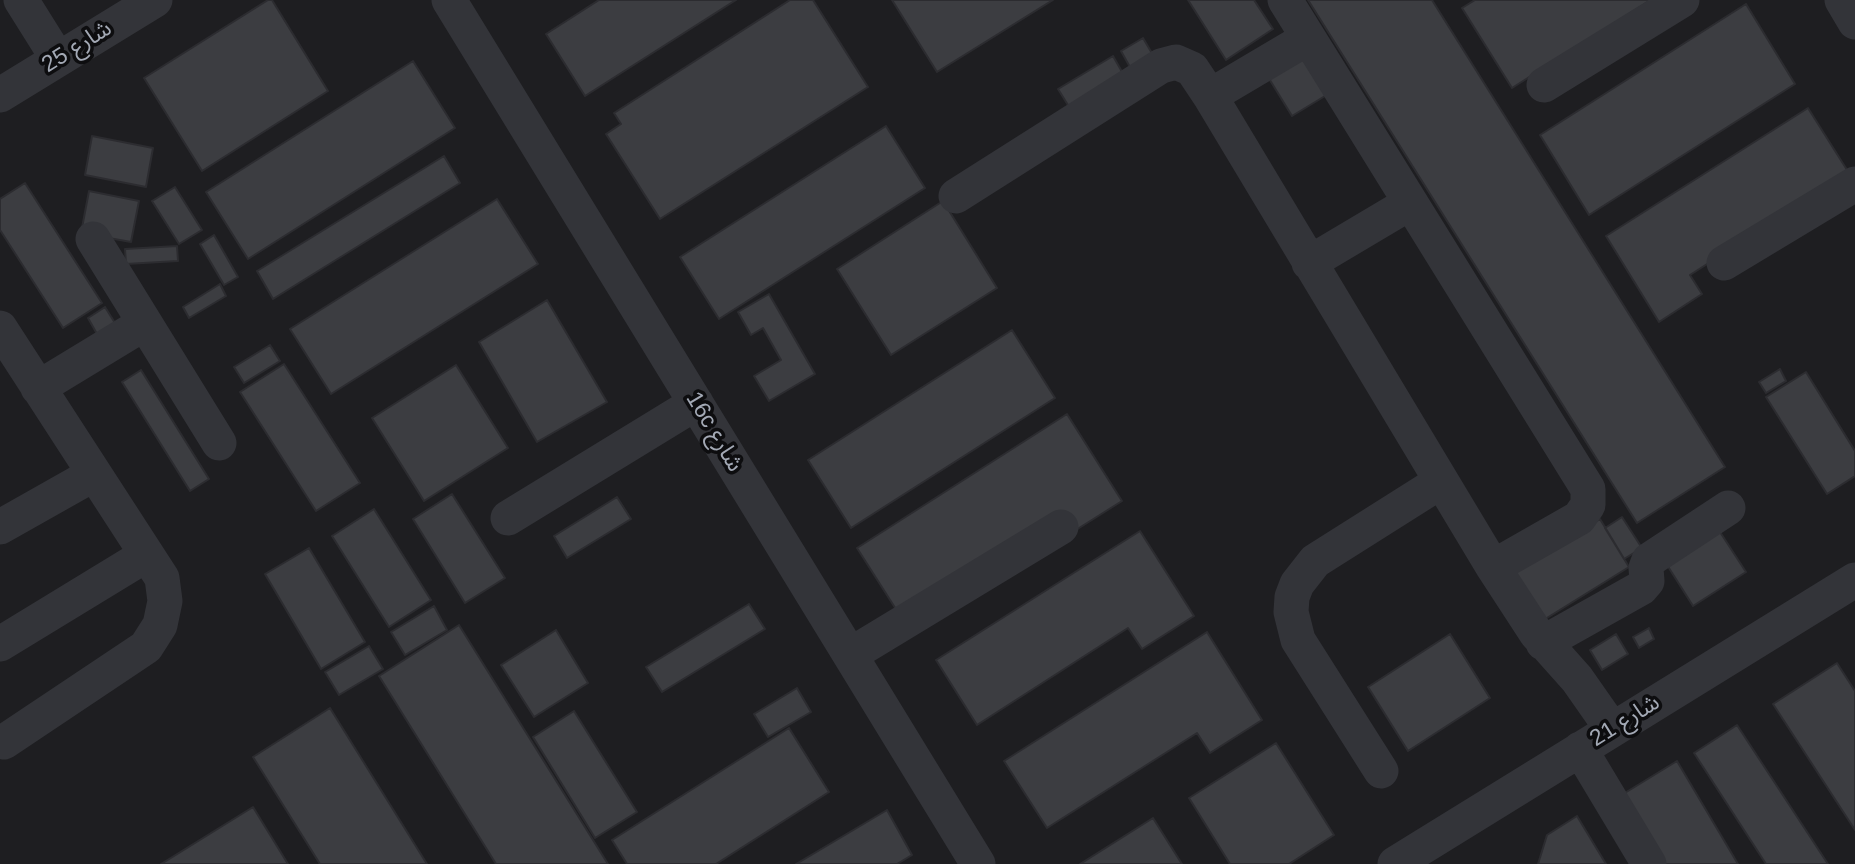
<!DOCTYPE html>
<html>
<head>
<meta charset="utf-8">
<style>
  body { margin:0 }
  canvas { display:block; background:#121214 }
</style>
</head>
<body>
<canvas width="1855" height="864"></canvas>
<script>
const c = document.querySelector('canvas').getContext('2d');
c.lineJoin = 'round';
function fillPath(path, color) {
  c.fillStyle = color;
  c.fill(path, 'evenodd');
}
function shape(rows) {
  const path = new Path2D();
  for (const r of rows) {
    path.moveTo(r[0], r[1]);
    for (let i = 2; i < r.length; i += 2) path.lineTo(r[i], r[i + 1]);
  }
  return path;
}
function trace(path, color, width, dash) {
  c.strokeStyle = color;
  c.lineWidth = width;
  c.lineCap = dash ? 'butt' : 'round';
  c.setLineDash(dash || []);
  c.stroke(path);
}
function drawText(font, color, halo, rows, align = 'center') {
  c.font = font + ' Arial,"Noto Sans Arabic",sans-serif';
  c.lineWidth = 7;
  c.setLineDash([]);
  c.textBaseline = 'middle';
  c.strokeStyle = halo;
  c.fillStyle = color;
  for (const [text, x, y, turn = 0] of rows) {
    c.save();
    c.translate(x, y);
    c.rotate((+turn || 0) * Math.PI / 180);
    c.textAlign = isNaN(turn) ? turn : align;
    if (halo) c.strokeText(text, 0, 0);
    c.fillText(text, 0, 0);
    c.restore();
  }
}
fillPath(shape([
  [0,0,1855,0,1855,864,0,864]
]), '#1e1e21');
const building = shape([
  [268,0,272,0,328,91,202,171,144,78,268,0],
  [599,0,736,0,585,96,546,34,599,0],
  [790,0,813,0,868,87,660,219,606,134,621,124,614,113,790,0],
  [892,0,1053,0,937,72,892,0],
  [1188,0,1254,0,1273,29,1226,60,1188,0],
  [1308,0,1432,0,1725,467,1637,523,1308,0],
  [1475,0,1651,0,1512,88,1462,8,1475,0],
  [1746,4,1795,84,1589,215,1540,135,1746,4],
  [1143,38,1153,55,1131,69,1121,51,1143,38],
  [1307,54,1330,93,1292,116,1268,77,1307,54],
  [1113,56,1125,77,1071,110,1058,89,1113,56],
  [413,61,455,128,248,259,206,192,413,61],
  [1808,108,1849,173,1690,275,1702,294,1659,322,1606,236,1808,108],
  [886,126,925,188,719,319,680,257,886,126],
  [92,136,153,148,146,187,85,175,92,136],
  [444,156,460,183,273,299,257,271,444,156],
  [25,183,102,303,63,328,0,230,0,199,25,183],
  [175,187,202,230,179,244,152,201,175,187],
  [89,191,139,201,131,242,81,233,89,191],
  [497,199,538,264,331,394,290,329,497,199],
  [943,201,997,288,891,355,837,269,943,201],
  [214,235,238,277,224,285,200,244,214,235],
  [177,246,178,261,126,264,125,249,177,246],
  [220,284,226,296,189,318,183,307,220,284],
  [769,294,815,374,769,401,754,376,781,360,763,328,751,335,738,312,769,294],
  [547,300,607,402,537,442,479,342,547,300],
  [105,307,115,323,97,334,88,318,105,307],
  [1012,330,1055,398,851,528,808,460,1012,330],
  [270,345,280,361,244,383,234,367,270,345],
  [284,364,360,483,316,511,240,392,284,364],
  [456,365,508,448,424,501,372,418,456,365],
  [1780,369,1786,381,1766,393,1759,382,1780,369],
  [141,370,209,479,190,491,122,382,141,370],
  [1806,372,1855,451,1855,476,1827,494,1766,397,1806,372],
  [1067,414,1122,501,1068,535,899,614,857,548,1067,414],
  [452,494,505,578,465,603,413,519,452,494],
  [617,497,631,519,567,558,554,536,617,497],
  [374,509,431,600,389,627,332,536,374,509],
  [1622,517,1642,548,1624,559,1605,528,1622,517],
  [1600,519,1629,567,1542,621,1513,572,1600,519],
  [1140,531,1194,616,1142,649,1128,628,977,725,936,660,1140,531],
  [1720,532,1746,572,1693,606,1667,565,1720,532],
  [309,548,365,642,321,669,265,574,309,548],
  [749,604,765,629,662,692,646,667,749,604],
  [434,606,447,630,405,655,391,632,434,606],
  [459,625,608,864,496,864,379,676,459,625],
  [1649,628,1654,639,1639,648,1633,637,1649,628],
  [556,630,588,683,534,717,501,665,556,630],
  [1207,632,1262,720,1210,753,1197,733,1047,828,1004,761,1207,632],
  [1450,634,1490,698,1408,751,1368,687,1450,634],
  [1616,634,1628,654,1602,670,1590,650,1616,634],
  [369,646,383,669,339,695,325,672,369,646],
  [1837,663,1855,691,1855,830,1773,704,1837,663],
  [797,688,811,712,768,737,754,714,797,688],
  [330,708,427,864,320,864,253,757,330,708],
  [574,711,637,812,595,838,533,737,574,711],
  [1737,725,1828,864,1766,864,1694,753,1737,725],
  [789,728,829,792,716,864,627,864,612,840,789,728],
  [1276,743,1334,835,1289,864,1230,864,1189,798,1276,743],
  [1677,761,1738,864,1653,864,1615,799,1677,761],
  [253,807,288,864,161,864,253,807],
  [887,810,912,855,897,864,796,864,887,810],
  [1577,816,1606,864,1538,864,1547,835,1577,816],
  [1153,818,1182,864,1080,864,1153,818]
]);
fillPath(building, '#3c3d41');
trace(building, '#2c2c30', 2);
trace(shape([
  [21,0,58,59],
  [449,0,978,864],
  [1285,0,1588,489,1588,505,1579,518,1493,567],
  [1842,0,1855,22],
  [1544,85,1682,0],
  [0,95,155,0],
  [1210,96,1308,38],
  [956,196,1161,66,1176,62,1192,69,1210,96,1493,567,1536,633,1577,679,1612,729],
  [93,239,219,443],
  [1309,263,1410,203],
  [1724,263,1855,184],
  [0,328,162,578,165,601,160,625,146,647,4,742],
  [38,388,145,323],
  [508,518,696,403],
  [0,527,94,474],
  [1543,643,1641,588,1647,581,1646,568,1649,560,1728,508],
  [0,644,146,555],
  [850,655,1061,527],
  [1580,749,1649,864],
  [1381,771,1298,640,1291,612,1292,597,1297,584,1315,561,1440,482],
  [1395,864,1855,580]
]), '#333439', 35);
drawText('23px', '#a3a9b5', '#0d0d0f', [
  ["شارع 25",77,47,-32],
  ["16c شارع",714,432,59],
  ["شارع 21",1625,721,-32]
]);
</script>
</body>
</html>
